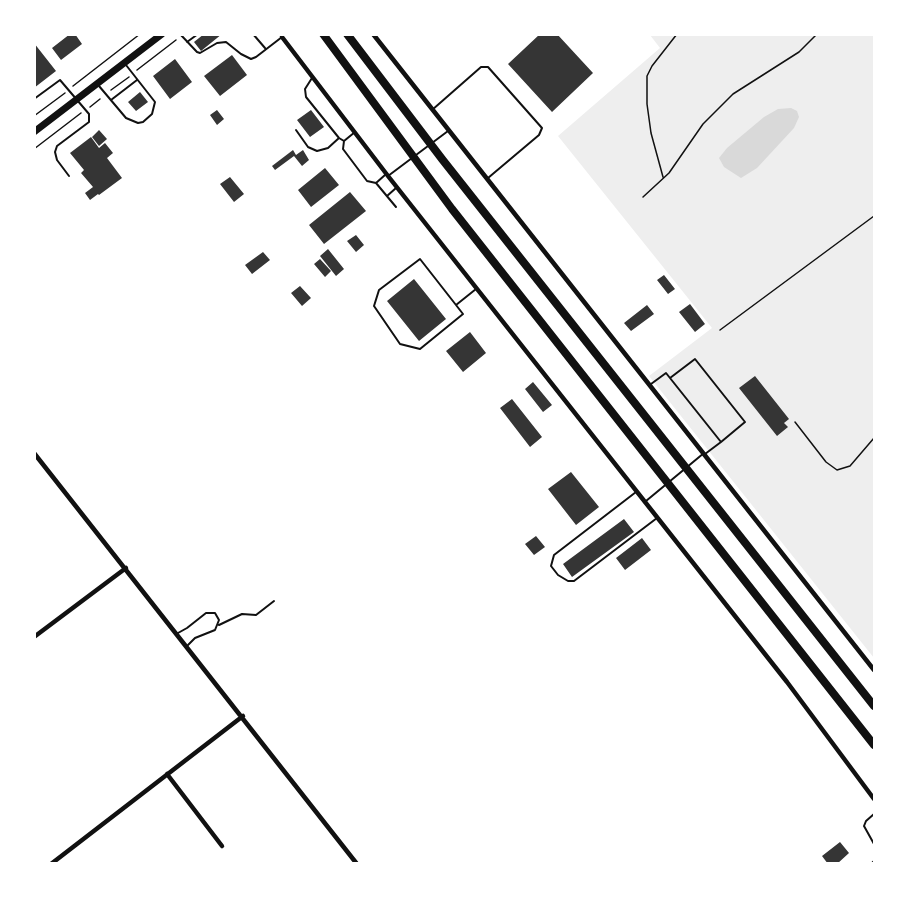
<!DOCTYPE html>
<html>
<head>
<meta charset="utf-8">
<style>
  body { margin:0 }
  #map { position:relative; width:909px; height:898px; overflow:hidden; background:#fff; font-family:"Fira Sans Condensed",sans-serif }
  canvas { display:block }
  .frame { position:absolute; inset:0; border:36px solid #fff; pointer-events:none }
</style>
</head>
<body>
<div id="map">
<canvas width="909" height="898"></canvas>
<div class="frame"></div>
</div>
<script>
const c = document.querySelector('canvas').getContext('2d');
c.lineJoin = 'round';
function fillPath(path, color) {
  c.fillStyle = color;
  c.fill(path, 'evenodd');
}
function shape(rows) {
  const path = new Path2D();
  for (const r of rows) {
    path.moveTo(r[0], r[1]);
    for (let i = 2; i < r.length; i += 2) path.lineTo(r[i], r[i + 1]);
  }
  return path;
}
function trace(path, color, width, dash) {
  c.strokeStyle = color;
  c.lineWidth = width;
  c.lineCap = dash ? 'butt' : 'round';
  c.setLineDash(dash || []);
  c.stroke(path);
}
fillPath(shape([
  [650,35,874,35,874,658,649,376,712,328,558,136,660,48]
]), '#eee');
fillPath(shape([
  [791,108,797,111,799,117,794,128,757,168,741,178,724,167,719,158,727,148,764,117,778,109]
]), '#d9d9d9');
fillPath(shape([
  [70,34,75,34,82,44,61,60,52,48],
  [204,34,222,34,201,51,194,42],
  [540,34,557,34,593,73,552,112,508,64],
  [34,43,56,71,34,88],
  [232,55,247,75,220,96,204,76],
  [175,59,192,82,170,99,153,76],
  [140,92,148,102,136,111,128,102],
  [217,110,224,119,217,125,210,115],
  [311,110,324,127,310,137,297,120],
  [99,130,107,139,99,146,92,137],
  [91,137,99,148,105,143,113,153,107,158,122,178,99,195,98,194,90,200,85,193,93,187,81,173,84,170,70,153],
  [293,150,296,155,303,150,309,160,302,166,294,156,275,170,272,166],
  [325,168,339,185,311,207,298,190],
  [230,177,244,194,234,202,220,184],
  [350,192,366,211,324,244,309,225],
  [356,235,364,245,356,252,347,241],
  [328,249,344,269,336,276,320,256],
  [263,252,270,260,252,274,245,265],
  [320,259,331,271,325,277,314,264],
  [664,275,675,289,668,294,657,280],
  [414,279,446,319,419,341,387,301],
  [300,286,311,298,302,306,291,293],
  [690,304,705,324,695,332,679,312],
  [647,305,654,314,631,331,624,323],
  [470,332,486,353,463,372,446,351],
  [755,376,789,419,784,423,788,427,777,436,739,388],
  [533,382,552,405,543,412,525,389],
  [512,399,542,437,530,447,500,408],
  [571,472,599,507,576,525,548,489],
  [624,519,634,532,572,577,563,564],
  [536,536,545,547,534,555,525,544],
  [642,538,651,550,625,570,616,558],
  [840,842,849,853,837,864,828,864,822,856]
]), '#353535');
trace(shape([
  [137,70,176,40],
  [73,86,140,34],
  [111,90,129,77],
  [90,107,100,99],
  [34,116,65,93],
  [34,149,81,113],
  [663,177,651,133,647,104,647,76,652,66,677,34],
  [643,197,669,173,703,124,733,94,799,52,817,34],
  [720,330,874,216,874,213],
  [795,422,826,462,837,470,850,466,874,438]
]), '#111', 1.5);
trace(shape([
  [180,34,197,52,200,53,217,43,226,42,241,54,251,59,256,57,282,37],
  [253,34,265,48],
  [187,42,198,34],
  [312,78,305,89,306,97,339,138,344,141,355,132],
  [99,86,126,118,138,123,143,122,152,114,155,102,126,65],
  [34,99,60,80,89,114,89,122,57,146,55,152,57,160,69,176],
  [111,100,137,80],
  [432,110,481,67,488,67,542,128,539,135,488,178],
  [296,130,308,147,317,151,328,148,339,138],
  [344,141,343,149,367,181,376,183,385,175],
  [388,176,448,131],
  [376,183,396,207],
  [387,196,396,188],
  [456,305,463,314,420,349,400,344,374,306,379,290,420,259,456,305,476,289],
  [670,378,695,359,745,422,721,442],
  [651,384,666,373,721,442,705,454],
  [636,492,554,555,551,566,558,575,568,581,574,581,657,518],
  [646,501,704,453],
  [219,625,242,614,256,615,274,601],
  [178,633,187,628,206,613,215,613,219,620,215,630,195,638,188,645],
  [874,814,866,821,864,826,874,844],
  [871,864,874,861]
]), '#111', 2);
trace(shape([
  [373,34,874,670],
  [282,37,388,176,787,682,874,799],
  [34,453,357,864],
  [34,637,126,568],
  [167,774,222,846],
  [51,864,243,716]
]), '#111', 4.5);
trace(shape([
  [34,132,162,34]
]), '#111', 7);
trace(shape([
  [323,34,452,209,874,745],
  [347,34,442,159,874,706]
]), '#111', 8);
</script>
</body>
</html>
